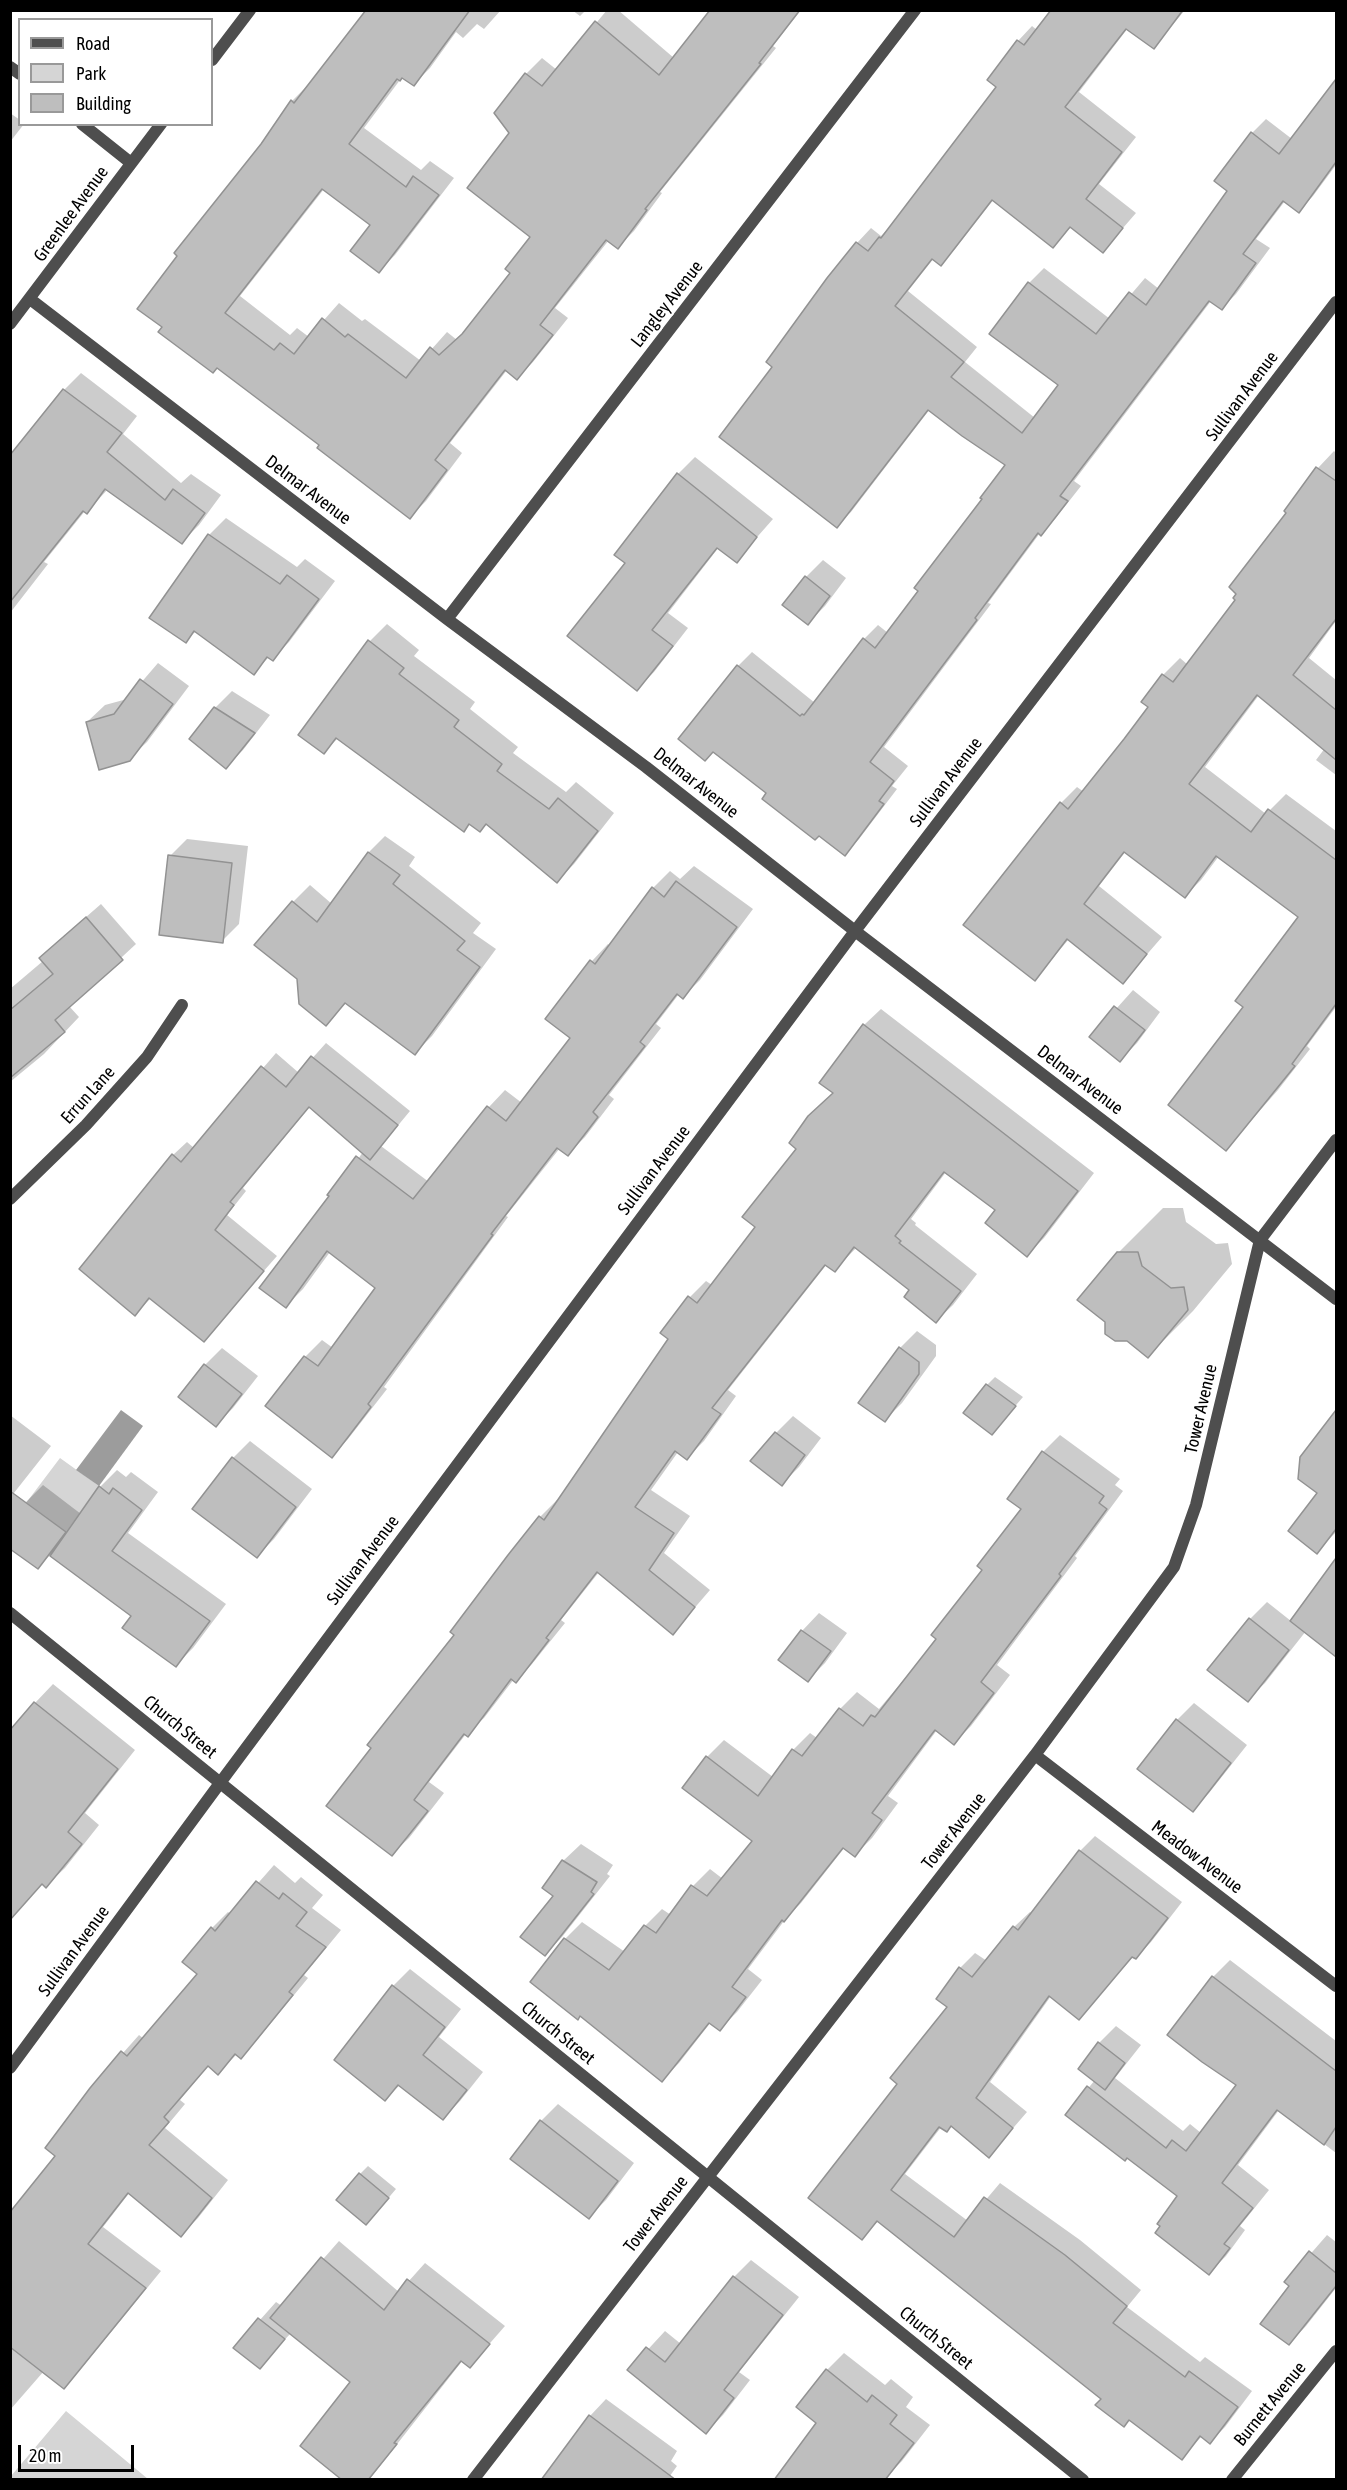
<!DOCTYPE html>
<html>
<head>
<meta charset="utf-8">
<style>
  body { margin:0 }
  #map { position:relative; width:1347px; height:2490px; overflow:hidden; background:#fff; font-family:"Asap Condensed",sans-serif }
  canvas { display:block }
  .frame { position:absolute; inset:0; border:12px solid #000; pointer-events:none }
  .legend { position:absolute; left:18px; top:18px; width:195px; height:108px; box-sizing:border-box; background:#fff; border:2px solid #999; margin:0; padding:8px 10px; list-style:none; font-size:18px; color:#000 }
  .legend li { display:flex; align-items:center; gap:12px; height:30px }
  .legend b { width:30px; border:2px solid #999 }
  .scale { position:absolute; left:18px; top:2445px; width:116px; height:27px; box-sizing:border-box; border:3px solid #000; border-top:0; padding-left:8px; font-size:18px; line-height:21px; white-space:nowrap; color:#000; -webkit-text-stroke:4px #fff; paint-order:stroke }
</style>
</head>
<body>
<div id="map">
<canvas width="1347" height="2490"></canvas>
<div class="frame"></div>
<ul class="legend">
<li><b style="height:8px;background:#4e4e4e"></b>Road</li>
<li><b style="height:16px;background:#d5d5d5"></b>Park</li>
<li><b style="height:16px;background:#bebebe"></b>Building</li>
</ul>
<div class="scale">20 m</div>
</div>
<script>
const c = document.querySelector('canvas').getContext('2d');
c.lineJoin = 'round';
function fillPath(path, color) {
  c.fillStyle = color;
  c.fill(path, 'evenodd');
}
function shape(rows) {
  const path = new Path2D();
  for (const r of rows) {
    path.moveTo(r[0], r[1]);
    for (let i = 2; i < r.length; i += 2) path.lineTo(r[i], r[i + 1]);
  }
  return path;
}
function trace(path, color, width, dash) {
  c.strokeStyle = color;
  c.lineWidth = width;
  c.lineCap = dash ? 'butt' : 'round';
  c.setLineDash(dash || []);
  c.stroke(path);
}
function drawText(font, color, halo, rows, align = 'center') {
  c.font = font + ' "Asap Condensed",sans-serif';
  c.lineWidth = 4.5;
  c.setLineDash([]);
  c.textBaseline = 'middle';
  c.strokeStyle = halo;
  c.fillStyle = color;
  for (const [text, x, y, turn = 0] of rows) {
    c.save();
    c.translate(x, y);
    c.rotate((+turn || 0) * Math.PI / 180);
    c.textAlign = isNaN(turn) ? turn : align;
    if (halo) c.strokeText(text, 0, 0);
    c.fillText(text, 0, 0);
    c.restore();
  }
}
fillPath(shape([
  [60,1458,99,1486,66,1532,26,1503],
  [66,2411,148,2479,11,2479,11,2476]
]), '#d5d5d5');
fillPath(shape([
  [121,1410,143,1426,99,1486,76,1470]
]), '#9c9c9c');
fillPath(shape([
  [366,10,501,10,484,29,477,24,463,38,456,32,430,68,414,84,403,76,364,128,421,170,430,161,454,178,395,255,379,271,372,224,324,189,240,296,290,335,297,328,309,337,339,303,362,321,365,319,421,361,447,332,457,340,467,330,512,272,532,236,511,133,526,74,542,58,557,70,607,10,618,10,674,58,712,10,801,10,773,46,776,48,660,192,662,193,634,231,618,247,609,240,555,308,568,318,533,362,517,378,507,370,450,443,462,453,426,501,410,517,321,445,218,367,160,331,262,145,292,101,308,85],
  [572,10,586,10,580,16],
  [1053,10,1185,10,1154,47,1128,28,1079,92,1136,137,1099,184,1136,213,1103,251,1071,227,1053,246,994,199,955,249,941,264,934,258,908,291,977,347,965,362,1035,418,1060,385,991,333,1029,283,1044,268,1110,319,1145,278,1159,289,1230,190,1252,133,1266,119,1292,139,1336,81,1336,165,1313,196,1299,211,1285,201,1256,239,1270,248,1236,294,1222,308,1211,301,1074,481,1081,486,1055,519,1040,533,988,603,991,604,884,747,908,766,892,786,897,789,859,839,845,854,768,793,738,666,752,652,815,703,864,639,878,625,888,633,1007,464,930,409,851,512,836,526,774,367,768,362,857,243,871,228,881,236,892,225,998,86,989,80,1018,41,1032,26,1037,30],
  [10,113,20,120,20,124,24,124,10,142],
  [81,373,137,416,123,434,181,483,191,474,221,495,199,525,182,542,108,489,87,512,85,511,44,562,48,564,10,613,10,460,64,390],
  [1334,451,1336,453,1336,621,1309,658,1336,680,1336,775,1316,760,1325,748,1259,695,1205,767,1266,814,1286,794,1336,831,1336,1007,1307,1046,1310,1049,1278,1090,1226,1149,1246,1007,1300,917,1219,856,1201,880,1185,896,1126,851,1099,886,1162,937,1123,982,1069,939,1035,979,1061,803,1077,787,1084,792,1150,706,1143,701,1163,675,1180,658,1188,665,1237,600,1288,513,1286,511,1318,468],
  [695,457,773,519,736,561,719,547,668,613,688,628,654,672,637,689,627,563,678,474],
  [226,518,297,567,305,559,335,581,289,642,272,659,269,657,253,673,196,631,186,641,151,618,209,535],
  [823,560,846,578,825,606,808,623,784,605,806,577],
  [387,624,419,650,414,656,475,702,470,709,518,747,513,753,566,792,576,782,614,813,574,864,557,881,487,823,480,830,470,823,463,830,339,737,324,752,370,641],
  [158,663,189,686,147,742,129,759,87,722,105,705,127,699],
  [232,691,270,715,243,750,226,767,191,739,215,708],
  [385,836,415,857,409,866,481,923,473,933,496,949,432,1036,415,1053,347,1002,326,1024,293,902,310,885,332,904,369,852],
  [187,839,248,846,239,924,222,941,170,856],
  [694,866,753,909,700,980,683,997,679,994,656,1024,661,1028,609,1095,614,1099,585,1137,568,1154,560,1148,506,1216,508,1217,384,1387,387,1389,348,1439,332,1456,267,1406,305,1357,322,1340,333,1348,377,1287,330,1252,303,1289,286,1306,332,1196,363,1152,310,1106,243,1188,246,1191,227,1215,277,1256,203,1340,151,1298,135,1314,173,1155,187,1142,194,1148,276,1053,299,1073,326,1043,410,1111,381,1146,429,1182,489,1107,505,1090,522,1103,572,1038,592,961,608,944,610,946,653,888,670,871,680,879],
  [101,904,136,944,69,1006,79,1017,44,1054,10,1082,10,989,43,961,41,958,55,944],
  [1133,990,1160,1012,1137,1043,1120,1060,1091,1037],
  [881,1009,1094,1173,1044,1238,1027,1255,997,1210,946,1172,911,1219,916,1223,915,1225,977,1274,953,1305,936,1321,911,1290,857,1247,835,1270,827,1264,728,1390,736,1396,704,1441,687,1458,678,1452,651,1490,690,1516,664,1553,710,1590,673,1633,599,1572,561,1620,565,1623,532,1664,516,1681,514,1679,484,1718,466,1734,429,1782,444,1793,409,1838,392,1854,456,1635,510,1556,540,1517,557,1500,559,1502,670,1338,690,1297,706,1281,712,1285,757,1227,799,1149,835,1093,864,1025],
  [1163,1208,1183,1208,1186,1222,1216,1244,1228,1243,1232,1264,1193,1311,1148,1356,1107,1322,1118,1253],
  [917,1331,936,1345,936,1356,902,1403,885,1420,900,1348],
  [222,1348,258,1376,233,1408,216,1425,205,1365],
  [995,1377,1023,1397,992,1433,987,1385],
  [10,1415,51,1446,10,1498],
  [1336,1415,1336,1532,1317,1552,1319,1493,1329,1422],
  [793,1416,821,1438,799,1467,782,1484,776,1433],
  [1060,1435,1120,1479,1115,1485,1123,1491,1075,1556,1077,1558,997,1665,1010,1675,971,1726,954,1743,937,1730,888,1796,898,1803,872,1838,855,1855,845,1847,801,1903,787,1917,748,1969,762,1980,737,2012,720,2029,711,2022,679,2063,662,2080,581,2014,532,1981,565,1939,582,1922,625,1952,645,1926,662,1909,671,1915,693,1886,710,1869,723,1879,754,1840,684,1788,707,1757,724,1740,773,1777,793,1750,810,1733,817,1738,840,1709,857,1692,879,1709,938,1639,984,1570,1023,1509,1043,1452],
  [250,1441,312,1489,274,1539,257,1556,233,1458],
  [117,1470,126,1477,131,1472,158,1492,128,1533,226,1604,193,1648,176,1665,133,1616,51,1554,38,1567,10,1526,26,1502,43,1485,81,1514,100,1487],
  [1336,1562,1336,1655,1306,1631,1265,1683,1247,1700,1250,1619,1267,1602,1291,1621],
  [819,1613,847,1633,825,1663,808,1680,780,1660,802,1631],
  [53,1684,135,1750,85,1813,99,1825,65,1868,46,1886,43,1883,35,1703],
  [1194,1703,1247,1745,1209,1793,1192,1810,1177,1720],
  [1095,1836,1182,1902,1151,1942,1136,1957,1134,1956,1079,2018,1051,1996,990,2082,1027,2112,989,2156,952,2125,947,2130,942,2126,905,2174,968,2221,1000,2183,1080,2240,1141,2290,1127,2307,1200,2362,1205,2357,1252,2391,1225,2427,1210,2442,1202,2436,1182,2458,879,2220,862,2238,899,2084,950,2006,960,1968,975,1953,987,1961,1014,1927,1030,1912,1032,1914,1080,1851],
  [581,1844,613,1865,607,1874,610,1876,562,1937,545,1954,555,1896,544,1888,563,1861],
  [274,1865,295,1883,301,1877,323,1895,312,1908,341,1930,304,1975,308,1978,257,2040,241,2057,237,2054,218,2073,209,2065,180,2100,185,2104,165,2128,228,2180,198,2218,181,2235,130,2192,103,2227,161,2271,80,2370,64,2387,44,2371,10,2410,10,2223,57,2155,91,2089,139,2035,144,2039,199,1974,212,1928,228,1912,231,1914],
  [1230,1960,1336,2041,1336,2153,1279,2110,1238,2165,1269,2190,1240,2226,1245,2230,1226,2256,1209,2273,1179,2196,1067,2114,1095,2080,1080,2069,1099,2043,1116,2026,1141,2045,1115,2078,1183,2131,1190,2124,1201,2133,1238,2084,1169,2035,1213,1977],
  [410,1969,461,2009,439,2037,483,2072,460,2101,443,2118,400,2085,385,2099,393,1986],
  [558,2104,634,2163,606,2200,589,2217,541,2121],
  [368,2166,396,2189,374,2215,360,2174],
  [1327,2235,1336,2242,1336,2288,1306,2326,1289,2344,1292,2286,1286,2282],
  [339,2241,399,2292,425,2263,505,2326,470,2366,463,2360,369,2480,345,2480,352,2382,291,2333,259,2367,235,2348,276,2302,282,2306],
  [751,2260,799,2297,739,2372,750,2380,723,2415,706,2432,629,2370,665,2331,681,2344,734,2277],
  [844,2353,885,2385,891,2379,913,2397,906,2407,930,2425,902,2461,885,2478,818,2422,827,2370],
  [606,2399,677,2451,671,2461,677,2466,667,2480,590,2416]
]), '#0003');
const building = shape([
  [366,10,470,10,414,86,402,78,400,81,397,79,349,144,406,187,413,176,439,195,379,273,350,251,370,225,322,189,225,313,274,350,280,343,294,354,322,318,345,337,348,334,406,378,430,347,439,355,462,334,510,273,505,269,530,237,467,188,509,133,494,113,525,73,542,86,595,21,659,75,710,10,800,10,759,63,761,64,645,209,647,210,618,249,606,240,540,325,553,335,517,380,505,370,435,460,447,470,410,519,317,448,319,445,217,368,213,373,158,332,162,327,137,309,177,256,174,253,261,144,291,100,294,103,366,10],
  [1051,10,1183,10,1154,49,1126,29,1065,107,1122,152,1086,199,1123,228,1103,253,1070,227,1053,248,992,200,941,266,932,259,895,306,964,362,951,377,1022,433,1058,385,989,334,1028,282,1096,334,1129,292,1146,305,1227,191,1214,181,1251,132,1279,154,1336,79,1336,162,1299,213,1283,201,1243,254,1256,263,1222,310,1209,301,1060,496,1068,501,1041,536,1038,533,975,618,977,620,870,762,894,781,879,801,884,804,845,856,819,836,815,840,762,799,766,793,713,752,705,761,678,739,737,665,800,716,802,714,804,715,863,638,875,648,918,591,914,588,982,499,980,498,1005,465,962,436,928,410,837,528,719,437,772,367,766,362,827,278,856,242,868,251,879,237,881,238,996,87,987,80,1017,40,1024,45,1051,10],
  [63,389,122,433,107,452,165,500,173,489,205,513,182,544,105,489,87,514,83,511,10,602,10,455,63,389],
  [1316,467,1336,481,1336,619,1293,675,1336,710,1336,760,1257,695,1189,784,1251,832,1268,809,1336,860,1336,1004,1292,1064,1295,1066,1226,1151,1168,1105,1243,1007,1235,1001,1298,917,1216,856,1185,898,1124,852,1084,904,1147,954,1123,984,1067,939,1035,981,963,925,1060,802,1068,809,1124,739,1148,707,1141,702,1162,674,1173,682,1235,600,1233,598,1236,594,1229,587,1286,513,1284,511,1316,467],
  [677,473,757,537,737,563,717,548,652,630,673,646,637,691,567,636,625,563,614,555,677,473],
  [208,534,280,584,287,575,319,599,273,661,267,657,254,675,194,631,186,643,149,618,208,534],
  [805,576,830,596,808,625,782,605,805,576],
  [368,640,404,668,399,674,459,720,454,727,502,764,497,771,549,809,558,798,598,831,557,883,486,824,480,832,469,824,464,832,336,738,324,754,298,735,368,640],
  [140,679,173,704,130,761,99,770,86,722,114,714,140,679],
  [214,707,255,733,226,769,189,739,214,707],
  [368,852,400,875,393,884,465,941,457,950,480,967,415,1055,345,1003,326,1026,299,1004,297,979,254,945,292,901,317,922,368,852],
  [168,855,232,863,223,943,159,935,168,855],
  [676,881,737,927,683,999,677,994,640,1042,645,1046,593,1112,598,1117,568,1156,557,1148,491,1234,493,1235,368,1404,371,1407,332,1458,265,1406,304,1356,318,1366,375,1288,327,1251,286,1308,259,1288,329,1196,327,1195,356,1156,413,1199,487,1106,506,1121,570,1038,545,1019,590,960,595,964,652,887,664,897,676,881],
  [86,917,123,960,55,1020,65,1032,10,1078,10,1010,53,974,39,958,86,917],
  [1114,1006,1145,1030,1120,1062,1089,1037,1114,1006],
  [863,1024,1078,1191,1027,1257,985,1223,995,1210,944,1172,895,1236,901,1241,899,1243,961,1291,936,1323,904,1297,909,1290,854,1247,835,1272,825,1265,712,1408,721,1414,687,1460,675,1451,635,1507,674,1533,649,1570,695,1607,673,1635,597,1572,546,1638,549,1640,516,1683,511,1679,468,1737,464,1734,414,1800,428,1811,392,1856,326,1806,371,1748,367,1745,454,1635,450,1632,508,1555,539,1516,544,1520,668,1339,660,1333,688,1296,697,1303,755,1227,742,1217,796,1149,789,1143,808,1116,833,1093,819,1083,863,1024],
  [311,1056,398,1125,370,1160,309,1107,230,1202,234,1205,215,1230,264,1271,204,1342,149,1298,135,1316,79,1269,172,1154,181,1162,261,1066,286,1087,311,1056],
  [1117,1252,1138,1252,1142,1266,1171,1288,1184,1287,1188,1310,1148,1358,1127,1341,1115,1341,1105,1334,1105,1322,1077,1300,1117,1252],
  [899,1347,919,1362,919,1374,885,1422,858,1403,899,1347],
  [204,1364,242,1394,216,1427,178,1397,204,1364],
  [986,1384,1016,1406,992,1435,963,1413,986,1384],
  [1336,1410,1336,1529,1317,1554,1288,1531,1317,1493,1298,1479,1300,1457,1336,1410],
  [775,1432,805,1455,782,1486,750,1461,775,1432],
  [1042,1451,1104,1496,1099,1503,1107,1509,1059,1574,1061,1576,981,1682,994,1693,954,1745,935,1730,872,1813,882,1820,855,1857,843,1848,784,1922,782,1920,732,1987,746,1997,720,2031,709,2023,662,2082,580,2016,578,2020,530,1982,564,1938,609,1970,644,1925,656,1933,691,1885,707,1896,752,1841,682,1788,706,1756,758,1796,792,1749,802,1756,839,1708,863,1726,871,1715,875,1717,936,1639,931,1635,982,1570,977,1566,1021,1509,1007,1499,1042,1451],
  [232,1457,296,1507,257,1558,192,1509,232,1457],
  [99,1486,109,1494,113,1488,142,1510,112,1551,210,1621,176,1667,122,1628,131,1616,50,1556,99,1486],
  [10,1491,66,1532,38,1569,10,1549,10,1491],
  [1336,1558,1336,1657,1290,1621,1336,1558],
  [1249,1618,1289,1650,1248,1702,1207,1670,1249,1618],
  [801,1630,831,1651,808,1682,778,1660,801,1630],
  [34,1702,118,1769,68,1832,82,1844,46,1888,42,1884,10,1920,10,1730,34,1702],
  [1176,1719,1231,1763,1193,1812,1137,1769,1176,1719],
  [1079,1850,1168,1918,1136,1959,1132,1957,1079,2020,1049,1996,976,2098,1013,2128,989,2158,951,2126,947,2132,939,2127,891,2190,954,2237,984,2197,1065,2255,1127,2306,1113,2323,1185,2377,1189,2371,1238,2407,1210,2444,1200,2436,1182,2460,1129,2420,1124,2427,1095,2405,1101,2399,877,2221,862,2240,808,2198,897,2084,890,2078,947,2007,936,1999,959,1967,972,1977,1013,1926,1018,1930,1079,1850],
  [562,1860,597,1882,591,1892,594,1894,545,1956,520,1937,553,1896,542,1888,562,1860],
  [256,1881,279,1899,283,1893,307,1912,296,1926,326,1947,289,1992,293,1995,241,2059,235,2054,218,2075,208,2066,164,2117,169,2122,149,2145,212,2198,181,2237,128,2193,88,2244,146,2288,64,2389,10,2347,10,2212,55,2156,45,2148,90,2088,121,2051,127,2056,197,1974,182,1962,211,1927,215,1931,256,1881],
  [1212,1976,1336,2071,1336,2127,1324,2145,1277,2110,1222,2183,1253,2208,1224,2244,1230,2248,1209,2275,1155,2233,1160,2226,1157,2224,1177,2196,1127,2158,1125,2161,1065,2115,1087,2086,1166,2148,1172,2140,1186,2151,1236,2085,1202,2062,1167,2035,1212,1976],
  [392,1985,445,2027,423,2055,467,2090,443,2120,398,2085,385,2101,334,2060,392,1985],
  [1098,2042,1125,2063,1105,2090,1078,2069,1098,2042],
  [540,2120,618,2181,589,2219,510,2159,540,2120],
  [359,2173,389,2198,366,2225,336,2200,359,2173],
  [1309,2251,1336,2273,1336,2286,1289,2345,1260,2324,1289,2286,1284,2282,1309,2251],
  [321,2257,384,2310,407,2279,490,2344,470,2368,461,2361,394,2443,397,2444,368,2480,342,2480,300,2446,350,2382,270,2318,321,2257],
  [733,2276,783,2315,724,2390,734,2398,706,2434,627,2370,646,2347,665,2362,733,2276],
  [258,2318,285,2339,260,2369,233,2348,258,2318],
  [826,2369,867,2402,872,2395,897,2415,890,2424,914,2443,885,2480,774,2480,816,2423,796,2407,826,2369],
  [589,2415,676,2480,541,2480,589,2415]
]);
fillPath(building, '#bebebe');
trace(building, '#929292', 1.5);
trace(shape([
  [212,60,250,10],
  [10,67,20,74],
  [82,124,131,163],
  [30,299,447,619,646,767,855,931,1336,1299],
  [10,324,161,124],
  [447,619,915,10],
  [10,1199,86,1125,147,1057,182,1005],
  [10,1613,1083,2480],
  [1035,1755,1336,1986],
  [10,2068,220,1783,855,931,1336,302],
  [473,2480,1035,1755,1174,1567,1196,1505,1260,1240,1336,1140],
  [1232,2480,1336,2351]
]), '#4e4e4e', 12);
drawText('18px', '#000', '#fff', [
  ["Greenlee Avenue",71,214,-54],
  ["Langley Avenue",667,304,-52],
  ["Sullivan Avenue",1242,396,-53],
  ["Delmar Avenue",308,490,37],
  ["Sullivan Avenue",946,782,-53],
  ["Delmar Avenue",696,783,38],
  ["Delmar Avenue",1080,1080,37],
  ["Errun Lane",88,1095,-48],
  ["Sullivan Avenue",654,1170,-53],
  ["Tower Avenue",1201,1409,-77],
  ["Sullivan Avenue",363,1560,-53],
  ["Church Street",180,1727,39],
  ["Tower Avenue",954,1831,-52],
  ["Meadow Avenue",1197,1857,37],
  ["Sullivan Avenue",74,1951,-54],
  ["Church Street",558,2033,39],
  ["Tower Avenue",656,2214,-52],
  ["Church Street",936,2338,39],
  ["Burnett Avenue",1270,2404,-51]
]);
</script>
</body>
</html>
